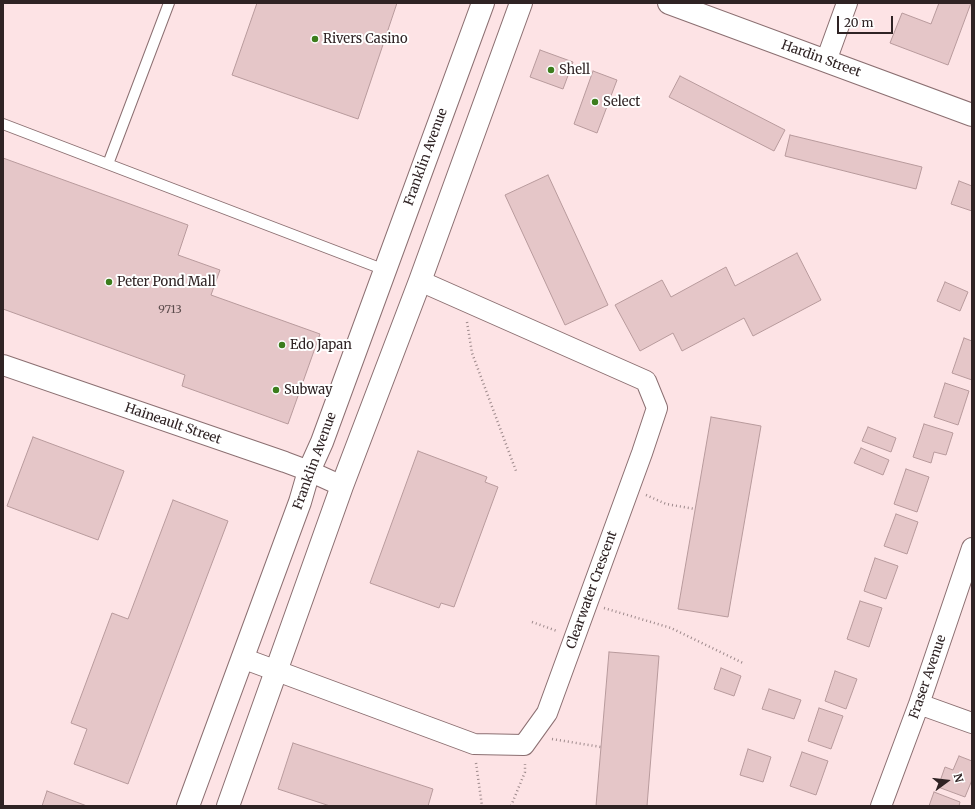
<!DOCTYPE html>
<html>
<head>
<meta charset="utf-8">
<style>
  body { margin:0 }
  #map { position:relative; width:975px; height:809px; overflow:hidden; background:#fde3e5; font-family:Merriweather,serif }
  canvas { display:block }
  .frame { position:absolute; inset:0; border:4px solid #2f2324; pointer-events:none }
  .north { position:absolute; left:927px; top:761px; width:40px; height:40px; -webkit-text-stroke:3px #fff; paint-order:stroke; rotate:75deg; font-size:11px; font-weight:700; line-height:16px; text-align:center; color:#2f2324 }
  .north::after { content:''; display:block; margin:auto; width:14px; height:18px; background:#2f2324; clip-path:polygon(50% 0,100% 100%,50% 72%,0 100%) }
  .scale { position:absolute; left:837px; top:16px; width:56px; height:18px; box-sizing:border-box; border:2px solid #2f2324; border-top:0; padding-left:5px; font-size:12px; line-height:14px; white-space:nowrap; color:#2f2324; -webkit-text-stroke:3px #fff; paint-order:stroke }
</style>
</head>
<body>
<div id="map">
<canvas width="975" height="809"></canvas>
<div class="frame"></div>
<div class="north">N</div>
<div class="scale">20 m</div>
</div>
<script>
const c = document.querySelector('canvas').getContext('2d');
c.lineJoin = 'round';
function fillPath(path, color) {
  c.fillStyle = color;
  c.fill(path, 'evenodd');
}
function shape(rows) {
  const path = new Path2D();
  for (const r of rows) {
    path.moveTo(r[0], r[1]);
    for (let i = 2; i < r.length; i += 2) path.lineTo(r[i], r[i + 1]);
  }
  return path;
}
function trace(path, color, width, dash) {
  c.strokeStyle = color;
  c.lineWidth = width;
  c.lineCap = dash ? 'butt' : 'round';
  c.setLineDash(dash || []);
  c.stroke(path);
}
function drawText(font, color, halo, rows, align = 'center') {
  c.font = font + ' Merriweather,serif';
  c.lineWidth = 4;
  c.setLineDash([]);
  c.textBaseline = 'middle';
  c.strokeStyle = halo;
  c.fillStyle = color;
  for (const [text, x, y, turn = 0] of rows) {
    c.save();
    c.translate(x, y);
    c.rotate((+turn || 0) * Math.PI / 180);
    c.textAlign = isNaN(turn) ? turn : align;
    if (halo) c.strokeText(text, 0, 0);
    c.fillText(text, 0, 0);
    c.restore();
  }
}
const building = shape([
  [257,3,397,3,358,119,232,75,257,3],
  [939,3,971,3,948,65,890,43,902,13,931,24,939,3],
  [540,50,573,62,563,89,530,77,540,50],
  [593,71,617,80,597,133,574,124,593,71],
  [680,76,785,130,774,151,669,97,680,76],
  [790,135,922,167,916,189,785,156,790,135],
  [3,158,188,225,178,255,220,270,211,295,320,334,288,424,182,386,185,375,3,309,3,158],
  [548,175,608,305,565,325,505,195,548,175],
  [959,181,972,186,972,211,951,204,959,181],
  [797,253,821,300,753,336,744,318,682,351,673,333,640,351,615,305,662,280,671,297,726,267,735,286,797,253],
  [945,282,968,292,960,311,937,301,945,282],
  [964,338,972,341,972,380,952,373,964,338],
  [945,383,969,391,958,425,934,417,945,383],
  [711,417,761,426,728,617,678,609,711,417],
  [924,424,953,433,946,455,934,452,931,463,913,457,924,424],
  [868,427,896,438,891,452,862,441,868,427],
  [33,437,124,471,98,540,7,506,33,437],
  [861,448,889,460,883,475,854,463,861,448],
  [418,451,487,477,485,482,498,487,454,607,441,603,439,608,370,583,418,451],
  [906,469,929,477,917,512,894,504,906,469],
  [173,500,228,521,128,784,74,764,87,729,71,723,112,613,128,619,173,500],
  [896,514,918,522,907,554,884,546,896,514],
  [875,558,898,566,886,599,864,591,875,558],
  [860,601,882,608,869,647,847,639,860,601],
  [609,652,659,656,647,806,596,806,609,652],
  [721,668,741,676,734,696,714,689,721,668],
  [835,671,857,679,846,709,825,701,835,671],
  [769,689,801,700,794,719,762,709,769,689],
  [819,708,843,716,831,749,808,741,819,708],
  [293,743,433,789,428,806,330,806,278,789,293,743],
  [748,749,771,757,763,782,740,775,748,749],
  [802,752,828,761,816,795,790,786,802,752],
  [959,756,972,761,972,780,965,797,938,787,945,767,953,770,959,756],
  [47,791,87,806,42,806,47,791],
  [934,792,960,802,959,806,929,806,934,792]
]);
fillPath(building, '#e5c6c8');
trace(building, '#b89a9c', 1);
const lane = shape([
  [3,124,385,270],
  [108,164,169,3]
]);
const street = shape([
  [826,61,847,3],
  [3,365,285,462,309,471,342,486],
  [242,658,474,744,524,745,547,713,642,453,657,408,646,381,420,281],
  [919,704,972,723],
  [881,806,919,704,972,548]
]);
const secondary = shape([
  [669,3,972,115],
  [188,806,300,502,309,471,322,442,483,3],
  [228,806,342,486,420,281,521,3]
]);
trace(lane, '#8b6f71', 12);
trace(street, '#8b6f71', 22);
trace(secondary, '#8b6f71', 24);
trace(shape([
  [467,322,472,353,516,471],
  [646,495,666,504,695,509],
  [604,608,671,628,743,663],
  [532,622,557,631],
  [552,739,601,747],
  [476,763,482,806],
  [511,806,525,772,525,764]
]), '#9e8a8c', 2.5, [1, 3]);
trace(lane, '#fff', 10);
trace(street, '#fff', 20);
trace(secondary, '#fff', 22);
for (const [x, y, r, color] of [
  [315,39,4,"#3c7d1d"],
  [551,70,4,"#3c7d1d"],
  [595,102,4,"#3c7d1d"],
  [109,282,4,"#3c7d1d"],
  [282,345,4,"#3c7d1d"],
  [276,390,4,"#3c7d1d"]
]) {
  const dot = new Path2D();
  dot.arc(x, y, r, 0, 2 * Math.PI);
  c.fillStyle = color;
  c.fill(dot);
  trace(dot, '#fff', 1.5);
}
drawText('11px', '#5c4c4d', null, [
  ["9713",170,310]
]);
drawText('13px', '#2f2324', '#fff', [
  ["Rivers Casino",323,39],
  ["Shell",559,70],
  ["Select",603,102],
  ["Peter Pond Mall",117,282],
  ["Edo Japan",290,345],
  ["Subway",284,390]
], 'left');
drawText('13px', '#2f2324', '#fff', [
  ["Hardin Street",821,59,20],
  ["Franklin Avenue",426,157,-70],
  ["Haineault Street",173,424,19],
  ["Franklin Avenue",315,461,-70],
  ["Clearwater Crescent",592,590,-70],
  ["Fraser Avenue",928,677,-71]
]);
</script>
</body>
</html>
